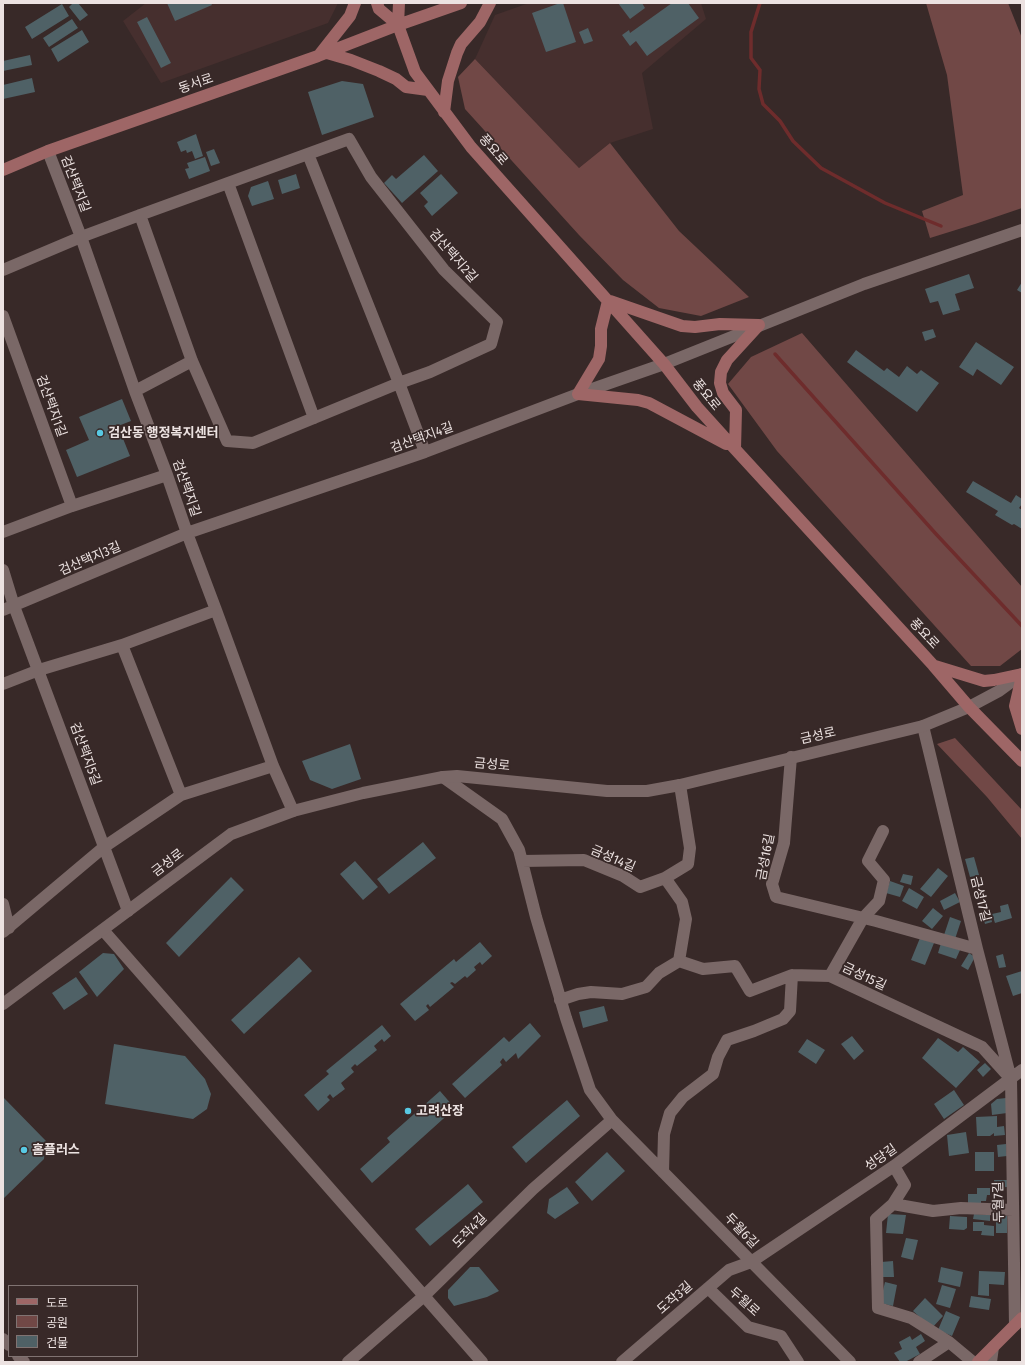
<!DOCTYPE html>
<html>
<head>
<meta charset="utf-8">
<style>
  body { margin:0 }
  #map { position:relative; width:1025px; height:1365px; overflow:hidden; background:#382928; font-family:"Fira Sans Condensed","Noto Sans KR",sans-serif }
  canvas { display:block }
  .frame { position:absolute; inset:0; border:4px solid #ece2e1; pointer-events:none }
  .legend { position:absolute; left:8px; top:1285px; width:130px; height:72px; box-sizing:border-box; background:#382928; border:1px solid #807372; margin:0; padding:5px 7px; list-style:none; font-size:12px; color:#ece2e1 }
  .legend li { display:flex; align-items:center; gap:8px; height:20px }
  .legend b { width:20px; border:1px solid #807372 }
</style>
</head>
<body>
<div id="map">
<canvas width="1025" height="1365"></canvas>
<div class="frame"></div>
<ul class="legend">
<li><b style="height:5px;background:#9e6666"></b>도로</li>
<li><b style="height:11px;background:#714846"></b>공원</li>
<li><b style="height:11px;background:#4f6166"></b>건물</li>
</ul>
</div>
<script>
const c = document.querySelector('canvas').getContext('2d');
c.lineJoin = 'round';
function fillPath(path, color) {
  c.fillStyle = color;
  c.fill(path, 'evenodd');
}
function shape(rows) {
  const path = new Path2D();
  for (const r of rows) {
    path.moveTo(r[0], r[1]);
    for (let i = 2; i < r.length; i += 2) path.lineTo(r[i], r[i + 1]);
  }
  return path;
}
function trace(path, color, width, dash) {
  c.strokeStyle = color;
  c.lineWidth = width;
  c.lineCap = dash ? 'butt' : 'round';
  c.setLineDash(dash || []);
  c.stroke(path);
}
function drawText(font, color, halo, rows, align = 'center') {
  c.font = font + ' "Fira Sans Condensed","Noto Sans KR",sans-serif';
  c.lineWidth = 3.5;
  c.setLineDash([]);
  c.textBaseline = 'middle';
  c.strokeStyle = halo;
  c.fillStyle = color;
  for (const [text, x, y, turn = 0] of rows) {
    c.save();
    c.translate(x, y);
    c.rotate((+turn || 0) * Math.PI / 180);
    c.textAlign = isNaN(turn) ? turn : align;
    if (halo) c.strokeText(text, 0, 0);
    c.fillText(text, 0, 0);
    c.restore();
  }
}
fillPath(shape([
  [146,3,338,3,328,23,161,83,123,21],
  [529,3,701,3,706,19,642,73,653,129,610,143,579,168,475,59,495,15]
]), '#462f2e');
fillPath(shape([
  [926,3,1008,3,1022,38,1022,208,975,224,930,238,922,211,963,195,947,75],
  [475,59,579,168,610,143,679,231,749,297,701,316,659,308,623,280,579,235,465,109,458,77],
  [802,333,1022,587,1022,649,1000,666,971,666,777,451,728,384,751,357],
  [955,738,1022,810,1022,839,987,797,937,744]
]), '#714846');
trace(shape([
  [760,3,751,32,751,58,760,70,759,89,763,104,780,121,793,141,821,168,885,203,941,226],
  [775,354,936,534,1022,626]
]), '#6e2c2c', 3.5);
fillPath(shape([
  [73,3,78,3,88,15,80,21,69,7],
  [167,3,211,3,212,5,175,21],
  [560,3,563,3,576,42,546,52,532,13],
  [618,3,642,3,645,8,630,19],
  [672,3,688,3,699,18,647,56,636,41,630,46,622,35,629,30,630,33],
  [62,4,69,16,32,39,25,27],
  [147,17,171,63,161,68,137,22],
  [72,19,78,28,49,47,43,38],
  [588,28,593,41,584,44,579,32],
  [82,30,89,42,58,62,51,49],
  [30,55,32,65,3,71,3,61],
  [32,78,35,92,3,99,3,85],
  [342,81,363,84,374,117,322,135,308,92],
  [196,134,203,156,195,159,192,151,187,153,186,150,181,152,177,142],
  [214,149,220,163,211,166,206,152],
  [424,155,438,171,402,203,384,183,392,175,396,179],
  [205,157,210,171,189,179,185,169,189,168,187,163],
  [296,174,300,188,282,194,278,180],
  [441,174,458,193,432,216,424,206,428,202,420,193],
  [268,181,274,199,252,206,248,196,251,187],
  [969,274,974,288,955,294,960,310,943,315,938,301,930,303,925,289],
  [1022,282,1022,293,1017,290],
  [933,329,936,337,925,341,922,332],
  [976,342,1014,367,1001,385,977,369,973,376,959,367],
  [856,350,884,371,887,368,899,377,907,366,917,374,921,370,939,383,917,412,847,362],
  [122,399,131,421,118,426,130,456,77,477,66,450,89,440,79,417],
  [973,481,1011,503,1016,495,1022,499,1022,504,1019,508,1022,510,1022,529,1014,524,1012,525,995,515,998,511,966,492],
  [350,744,361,779,332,789,310,780,302,761],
  [423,842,436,858,389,894,377,879],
  [974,857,979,875,970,877,965,859],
  [355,861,378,887,363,900,340,874],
  [938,868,948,876,931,897,920,889],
  [903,874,913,876,911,885,900,882],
  [231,877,244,890,179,957,166,943],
  [890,881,904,886,900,897,886,893],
  [909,888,924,897,917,909,902,901],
  [955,893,960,902,944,910,940,901],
  [1008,904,1012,918,995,923,992,914,1001,912,1000,906],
  [933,908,943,916,932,929,922,921],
  [990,914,992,922,985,924,983,916],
  [950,917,961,921,955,939,944,935],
  [920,938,934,943,925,965,911,960],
  [480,942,492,956,482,965,480,962,474,967,476,970,467,978,465,976,455,984,452,982,450,983,454,987,430,1007,428,1004,426,1006,429,1010,415,1021,400,1004,454,959,456,962],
  [941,943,960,950,956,959,938,953],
  [103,953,114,954,124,969,97,997,79,972],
  [969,953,975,957,968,970,961,966],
  [1003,954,1006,967,999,968,996,956],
  [299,957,312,971,244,1034,231,1020],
  [1022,971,1022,993,1013,996,1006,976],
  [76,977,88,994,64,1010,52,993],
  [604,1006,608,1021,583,1028,579,1012],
  [530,1023,541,1036,518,1059,516,1053,506,1062,503,1058,500,1062,502,1065,465,1098,452,1084,504,1037,509,1042],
  [382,1025,391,1036,384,1042,382,1039,374,1046,377,1050,357,1066,355,1064,351,1068,354,1072,341,1083,345,1089,333,1098,330,1094,327,1097,330,1100,318,1111,304,1095,329,1074,326,1071],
  [852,1036,864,1051,854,1060,841,1044],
  [938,1038,958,1052,963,1047,980,1062,956,1088,922,1058],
  [807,1039,825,1050,816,1064,798,1052],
  [114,1044,185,1056,205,1079,211,1094,207,1109,193,1119,105,1104],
  [985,1063,991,1069,983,1077,977,1070],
  [954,1090,964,1105,944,1119,934,1104],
  [440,1091,453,1106,453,1110,372,1183,360,1169,390,1142,387,1138],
  [3,1097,46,1141,44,1159,3,1199],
  [1006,1098,1007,1113,992,1115,991,1104,997,1099],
  [567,1100,580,1116,526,1163,512,1147],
  [997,1116,997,1127,1004,1126,1005,1135,994,1136,994,1133,990,1136,977,1136,976,1117],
  [966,1132,969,1153,949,1156,947,1135],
  [1006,1144,1007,1156,998,1157,997,1145],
  [607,1152,625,1171,592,1201,575,1182],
  [975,1152,994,1152,994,1171,975,1171],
  [994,1180,1007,1180,1007,1187,995,1188],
  [468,1184,483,1202,430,1246,415,1229],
  [567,1187,579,1203,555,1219,547,1213,549,1199],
  [977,1188,990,1188,990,1195,987,1195,986,1201,981,1201,981,1206,968,1205,968,1194,977,1194],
  [888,1214,906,1215,903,1234,886,1233],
  [974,1214,990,1215,990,1221,973,1219],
  [950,1216,967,1217,967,1228,964,1230,949,1229],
  [996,1216,1007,1216,1007,1233,996,1233],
  [973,1222,984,1222,984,1225,994,1226,994,1236,981,1235,982,1231,973,1231],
  [906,1238,918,1240,913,1260,901,1257],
  [893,1261,894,1277,881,1277,881,1262],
  [470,1267,479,1267,499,1291,487,1297,454,1306,448,1298,448,1290],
  [941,1267,963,1272,960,1287,938,1282],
  [979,1271,1005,1272,1004,1285,989,1284,989,1296,978,1295],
  [885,1282,897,1285,893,1306,880,1303],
  [942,1285,956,1289,950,1308,936,1304],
  [971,1296,991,1299,989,1310,969,1307],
  [925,1298,943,1316,932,1328,913,1311],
  [946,1311,960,1317,952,1336,938,1330],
  [921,1334,925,1341,916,1347,920,1354,905,1362,900,1362,894,1353,902,1349,899,1342,910,1336,912,1340]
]), '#4f6166');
trace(shape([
  [48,151,81,237,135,391,167,475,187,533,216,610,273,766,293,811],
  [308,154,399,383,425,452],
  [228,183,314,418],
  [3,270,81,237,140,215,349,139,371,177,444,270,497,322,491,344,430,372,399,383,253,443,227,441,192,361,140,215],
  [3,316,72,506],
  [135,391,192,361],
  [3,532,72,506,167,475],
  [3,570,14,606,128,911],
  [3,610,187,533,425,452,578,394,664,364],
  [122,645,181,795],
  [3,684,39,670,122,645,216,610],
  [923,726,977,949,1011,1079,1015,1325],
  [791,757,784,843,772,884,776,897,876,921,977,949],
  [443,777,502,819,519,850,536,917,566,1018,590,1090,612,1120,850,1362],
  [522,861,584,860,623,876,640,887,665,878,688,864,690,848,680,785],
  [665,878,682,902,686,919,679,961,703,969,735,966,750,991,792,975,830,976,982,1047,1010,1078],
  [3,904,9,928],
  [103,930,482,1362],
  [3,932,104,847,181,795,273,766],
  [830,976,863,918,879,901,884,880,868,861,883,831],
  [560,1000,578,994,591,992,622,994,646,987,659,973,679,961],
  [663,1172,664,1134,670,1113,683,1097,713,1074,718,1057,727,1040,754,1031,783,1019,790,1011,792,975],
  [893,1204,905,1185,894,1166],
  [708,1288,748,1327,781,1336,798,1362],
  [348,1362,424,1296,533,1189,612,1120],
  [622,1362,729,1270,751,1262,894,1166,1022,1070],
  [919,1362,949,1342],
  [973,1362,949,1342,911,1318,878,1308,876,1219,893,1204,933,1211,961,1208,1013,1210],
  [991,1362,993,1347]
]), '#7a6867', 12);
trace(shape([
  [664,364,864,284,1022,230],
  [3,1004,231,834,293,811,363,793,443,777,457,776,607,791,647,791,680,785,923,726,969,707,999,691,1022,674],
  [3,1339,9,1345],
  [18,1356,24,1362]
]), '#7a6867', 12);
trace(shape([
  [377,3,379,9,398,25],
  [399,3,398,25,415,72,471,147,664,364,697,407,735,449,933,665,969,707,1022,761],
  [327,53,351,60,379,71,396,79,406,87,428,90],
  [320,54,350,16,355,3],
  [444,112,448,81,457,53,461,44,480,22,490,3],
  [3,170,48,151,318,56,398,25,461,3],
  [608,301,601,329,601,346,599,359,578,394,638,400,649,403,726,444],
  [610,301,682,326,695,327,720,324,759,325],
  [735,449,736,410,723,393,720,383,721,372,727,360,759,325],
  [935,666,984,681,994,680,1022,674],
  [1022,676,1015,706,1022,729],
  [978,1362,1022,1318]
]), '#9e6666', 12);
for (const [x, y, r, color] of [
  [100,433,4,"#58c9e3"],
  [408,1111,4,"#58c9e3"],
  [24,1150,4,"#58c9e3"]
]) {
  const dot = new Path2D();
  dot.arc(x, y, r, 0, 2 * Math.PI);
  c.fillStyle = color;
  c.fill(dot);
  trace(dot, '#382928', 1.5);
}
drawText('13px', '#ece2e1', '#382928', [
  ["동서로",196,84,-19],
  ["풍요로",493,150,49],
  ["검산택지길",75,184,69],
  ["검산택지2길",453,256,49],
  ["풍요로",706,395,51],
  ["검산택지1길",51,406,70],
  ["검산택지4길",422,438,-20],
  ["검산택지길",186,488,71],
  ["검산택지3길",90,559,-23],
  ["풍요로",924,634,47],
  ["금성로",818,736,-13],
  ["검산택지5길",85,754,70],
  ["금성로",492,765,5],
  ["금성16길",766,857,-79],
  ["금성14길",613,859,23],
  ["금성로",168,863,-37],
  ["금성17길",980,899,76],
  ["금성15길",864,977,25],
  ["성당길",881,1158,-35],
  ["두월7길",999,1202,-91],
  ["도작4길",470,1231,-45],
  ["두월6길",741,1231,46],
  ["도작3길",675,1298,-41],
  ["두월로",744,1302,42]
]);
drawText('bold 13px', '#ece2e1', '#382928', [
  ["검산동 행정복지센터",108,433],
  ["고려산장",416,1111],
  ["홈플러스",32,1150]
], 'left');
</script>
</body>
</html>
